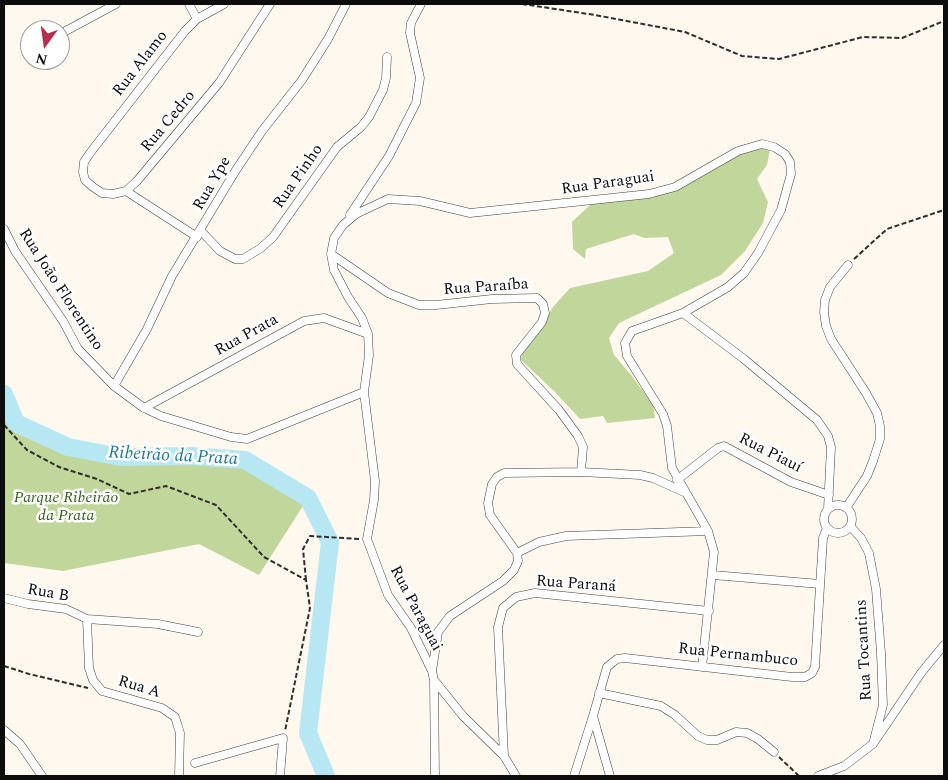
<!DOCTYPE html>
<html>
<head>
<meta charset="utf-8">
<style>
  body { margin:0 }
  #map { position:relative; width:948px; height:780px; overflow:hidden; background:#fef8ef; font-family:Spectral,serif }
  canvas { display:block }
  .frame { position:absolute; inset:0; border:5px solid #0d0d0d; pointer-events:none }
  .north { position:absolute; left:20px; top:20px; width:50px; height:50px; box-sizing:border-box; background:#fff; border:1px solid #9e9e9e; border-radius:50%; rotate:194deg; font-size:14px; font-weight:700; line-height:20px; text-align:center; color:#0d0d0d }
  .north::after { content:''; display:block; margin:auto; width:18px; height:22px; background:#b52e4e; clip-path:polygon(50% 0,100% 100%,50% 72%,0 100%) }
</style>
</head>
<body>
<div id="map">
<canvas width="948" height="780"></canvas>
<div class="frame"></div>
<div class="north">N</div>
</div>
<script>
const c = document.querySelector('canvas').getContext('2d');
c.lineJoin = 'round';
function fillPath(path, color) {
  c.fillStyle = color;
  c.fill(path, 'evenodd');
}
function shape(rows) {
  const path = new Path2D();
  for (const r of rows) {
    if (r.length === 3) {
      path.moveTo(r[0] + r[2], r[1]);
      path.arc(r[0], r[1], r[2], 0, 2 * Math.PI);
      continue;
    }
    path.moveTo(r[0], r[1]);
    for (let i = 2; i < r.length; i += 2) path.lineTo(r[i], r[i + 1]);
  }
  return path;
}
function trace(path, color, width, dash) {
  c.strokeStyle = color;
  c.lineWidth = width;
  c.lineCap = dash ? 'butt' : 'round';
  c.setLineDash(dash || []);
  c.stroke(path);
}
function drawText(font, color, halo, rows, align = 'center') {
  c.font = font + ' Spectral,serif';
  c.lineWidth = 5;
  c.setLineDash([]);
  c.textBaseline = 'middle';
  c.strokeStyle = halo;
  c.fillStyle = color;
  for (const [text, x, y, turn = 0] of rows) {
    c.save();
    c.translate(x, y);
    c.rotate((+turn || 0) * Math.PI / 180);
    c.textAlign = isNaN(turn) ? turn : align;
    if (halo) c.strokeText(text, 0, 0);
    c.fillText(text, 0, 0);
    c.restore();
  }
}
fillPath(shape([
  [754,148,770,149,767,165,757,179,768,202,763,223,745,251,721,275,619,323,609,338,614,355,632,376,653,405,655,418,607,423,603,416,580,419,554,391,521,360,522,352,542,326,553,307,570,288,648,271,674,253,668,237,644,238,634,234,586,249,585,259,573,249,572,222,591,204,655,195,686,186,734,157],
  [4,394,16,423,68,447,120,457,191,456,245,460,308,498,259,575,199,544,63,571,4,563]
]), '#c1d69b');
trace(shape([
  [4,394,16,423,68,447,120,457,191,456,245,460,308,498,330,542,308,733,326,776]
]), '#b7e7f2', 18);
const street = shape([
  [189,4,197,19],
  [224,4,197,19,185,31,90,153,84,162,83,172,85,180,93,187,102,193,113,194,126,191,137,181,219,83,270,4],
  [60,34,116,4],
  [126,191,197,237],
  [350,215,389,156,416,103,420,78,410,33,411,23,421,4],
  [4,229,15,251,63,321,78,349,114,386,144,408,161,416,231,437,247,439,364,392],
  [201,231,220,251,235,259,243,259,261,248,273,237,337,147,361,127,369,117,383,90,386,78,387,57],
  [331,254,388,293,419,305,436,305,492,299,537,298,543,304,545,313,542,322,516,355,517,364,559,410,578,436,583,447,581,472],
  [683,313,744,359,817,420,828,436,831,447,828,509],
  [114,386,147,329,172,276,236,170,262,131,302,80,328,39,346,4],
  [144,408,304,321,324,318,368,334],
  [677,480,718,448,724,446,791,482,829,495],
  [838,519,14],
  [846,508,867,476,873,461,880,439,880,426,877,413,866,393,831,339,826,326,824,312,825,300,830,287,848,265],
  [850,526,861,538,869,553,876,589,881,653,883,705,873,744],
  [517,553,539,542,566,536,708,531],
  [713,575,820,584],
  [4,598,28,604,66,609,87,619],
  [432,671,411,628,388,595,367,539,374,500,375,481,364,392,369,355,368,334,362,318,348,297,334,270,331,254,334,238,343,225,356,214,388,199,420,201,470,213,649,194,675,187,738,151,762,144,774,147,785,154,790,162,791,174,781,210,758,253,744,273,728,287,683,313,632,331,625,343,627,356,663,414,667,426,672,468,708,531,714,552,702,667],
  [434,680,435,776],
  [599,693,661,706,675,715,698,736,707,740,717,740,736,732,747,733,758,739,774,752],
  [4,730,20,744,42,776],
  [504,756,498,627,503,608,516,597,535,593,709,611],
  [195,763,283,738,280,776],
  [179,776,180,733,175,717,162,708,102,691,93,680,89,668,87,619,158,624,198,632],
  [516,776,504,756,463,716,434,680,432,671,438,632,450,616,503,581,514,570,518,561,517,553,490,515,488,503,492,484,497,477,504,473,581,472,640,475,653,478,684,492],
  [574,776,593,716],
  [610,776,593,716,607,667,617,659,625,658,792,677,805,677,812,673,815,667,823,538,827,528],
  [818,776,844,766,873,744,921,673,944,645]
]);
trace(street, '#404040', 9);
trace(shape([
  [522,4,595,15,685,32,742,56,779,59,863,37,902,38,944,21],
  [854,259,887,229,944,210],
  [4,425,27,450,59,467,97,479,129,494,166,486,216,505,264,557,306,580,310,608,285,731],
  [306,580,303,549,310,536,359,539],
  [4,666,29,674,88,688],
  [779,757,799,776]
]), '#2f2f2f', 2, [5, 2.5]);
trace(street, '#fff', 8);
drawText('16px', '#0d0d0d', '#fff', [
  ["Rua Alamo",141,64,-52],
  ["Rua Cedro",169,122,-50],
  ["Rua Pinho",299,177,-55],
  ["Rua Ype",213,184,-60],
  ["Rua Paraguai",608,184,-8],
  ["Rua Paraíba",486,288,-4],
  ["Rua João Florentino",60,290,57],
  ["Rua Prata",247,336,-29],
  ["Rua Piauí",770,454,27],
  ["Rua Paraná",576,585,4],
  ["Rua B",48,594,10],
  ["Rua Paraguai",415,609,62],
  ["Rua Tocantins",865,650,-93],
  ["Rua Pernambuco",738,656,6],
  ["Rua A",139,688,17]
]);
drawText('italic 16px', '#3b6122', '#fff', [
  ["Parque Ribeirão",66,499],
  ["da Prata",66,517]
]);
drawText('italic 18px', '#1f7a97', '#fff', [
  ["Ribeirão da Prata",173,457,3]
]);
</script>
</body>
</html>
